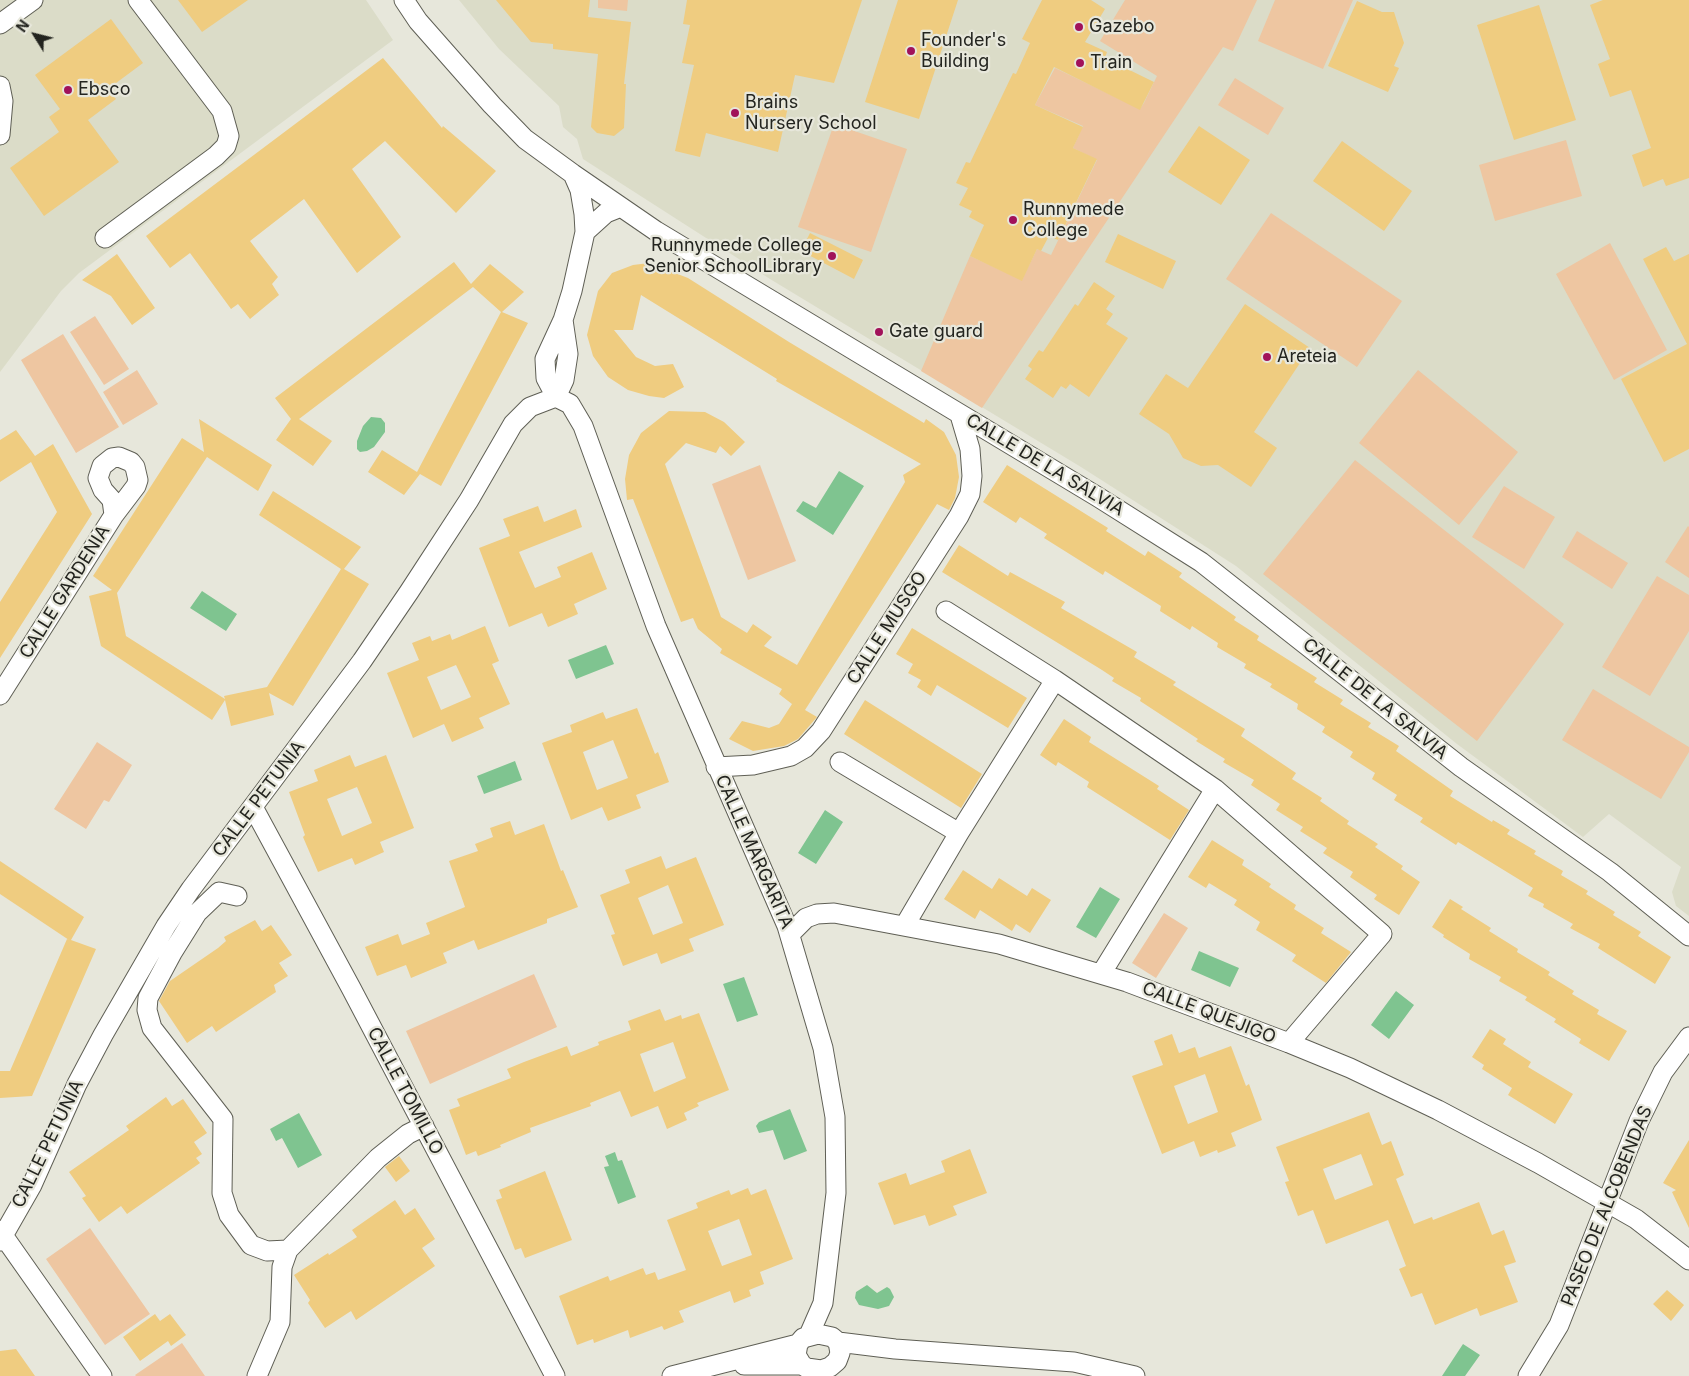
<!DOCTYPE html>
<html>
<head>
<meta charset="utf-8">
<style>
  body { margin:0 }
  #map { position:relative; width:1689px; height:1376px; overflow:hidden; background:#e7e7db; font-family:Inter,sans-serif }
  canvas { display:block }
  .north { position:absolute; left:10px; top:10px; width:50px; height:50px; -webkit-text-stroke:4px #e7e7db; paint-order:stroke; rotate:306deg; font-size:14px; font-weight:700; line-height:20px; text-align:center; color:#23241f }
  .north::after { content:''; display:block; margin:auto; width:18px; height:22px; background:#23241f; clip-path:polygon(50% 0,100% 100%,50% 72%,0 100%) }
</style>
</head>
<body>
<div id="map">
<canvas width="1689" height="1376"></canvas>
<div class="north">N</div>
</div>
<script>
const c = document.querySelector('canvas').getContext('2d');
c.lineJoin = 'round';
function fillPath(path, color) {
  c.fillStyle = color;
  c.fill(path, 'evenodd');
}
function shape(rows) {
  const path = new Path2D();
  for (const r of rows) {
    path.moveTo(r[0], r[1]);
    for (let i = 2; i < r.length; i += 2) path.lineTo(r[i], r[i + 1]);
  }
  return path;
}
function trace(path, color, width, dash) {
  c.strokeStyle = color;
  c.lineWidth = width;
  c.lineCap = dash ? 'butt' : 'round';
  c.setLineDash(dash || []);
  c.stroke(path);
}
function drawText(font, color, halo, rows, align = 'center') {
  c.font = font + ' Inter,sans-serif';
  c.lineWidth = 4.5;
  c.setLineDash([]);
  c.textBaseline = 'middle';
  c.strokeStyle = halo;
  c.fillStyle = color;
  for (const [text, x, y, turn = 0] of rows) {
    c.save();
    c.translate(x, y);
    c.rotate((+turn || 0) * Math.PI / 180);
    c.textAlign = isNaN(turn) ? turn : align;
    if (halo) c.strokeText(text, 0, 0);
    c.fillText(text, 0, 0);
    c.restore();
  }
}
fillPath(shape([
  [0,0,366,0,393,40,79,273,61,291,0,372],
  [459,0,1689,0,1689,916,1676,906,1672,892,1681,867,1609,814,1583,837,1457,744,1236,566,1081,467,770,279,583,159,577,139,563,127,559,106,499,49]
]), '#dbdcc8');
fillPath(shape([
  [598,0,628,0,627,11,598,8],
  [1125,0,1257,0,1233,51,1223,47,982,408,921,371,970,256,1022,280,1037,249,1051,255,1097,160,1073,148,1083,126,1035,105,1055,68,1140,109,1144,103,1157,76,1100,41],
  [1275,0,1353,0,1323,69,1258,41],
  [1235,78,1284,108,1268,135,1218,105],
  [834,124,907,149,871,252,798,227],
  [1566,140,1582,196,1495,221,1479,165],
  [1271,213,1402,301,1357,367,1226,279],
  [1610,243,1667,350,1614,380,1556,274],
  [95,316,129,369,104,385,70,332],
  [63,334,119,427,76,453,21,360],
  [137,370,158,404,123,425,103,392],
  [1418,370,1518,452,1459,525,1359,443],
  [1355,460,1564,624,1477,741,1263,574],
  [760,465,796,561,748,580,712,484],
  [1504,486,1555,517,1524,569,1472,537],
  [1688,526,1689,527,1689,578,1665,562],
  [1577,531,1628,563,1612,589,1562,557],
  [1657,576,1689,595,1689,631,1650,696,1602,667],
  [1593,689,1689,747,1689,752,1661,799,1562,740],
  [97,742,132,765,109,802,104,800,86,829,54,809],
  [1164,913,1188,928,1156,978,1132,963],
  [534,974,557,1027,430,1084,406,1031],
  [90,1228,150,1314,105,1345,46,1259],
  [182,1343,205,1376,136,1376,135,1375]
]), '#eec6a1');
fillPath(shape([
  [371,417,381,418,385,423,385,432,374,447,367,451,360,452,357,449,357,441,363,426],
  [839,471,864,486,833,535,796,511,803,501,816,508],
  [202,591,237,614,226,631,190,608],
  [606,645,614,664,576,679,568,660],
  [515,761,522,780,484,794,477,776],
  [825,810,843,822,816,864,798,853],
  [1100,887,1120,899,1096,938,1076,927],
  [1199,951,1239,968,1230,987,1191,970],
  [744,977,758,1015,737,1022,723,984],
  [1396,991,1414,1005,1389,1039,1371,1025],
  [790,1109,807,1151,784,1160,773,1130,759,1133,756,1126,759,1122],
  [299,1113,322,1155,298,1168,282,1138,276,1141,270,1129],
  [615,1152,618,1161,622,1160,636,1197,618,1204,604,1167,609,1166,605,1156],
  [867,1285,877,1293,887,1287,890,1289,894,1297,889,1306,878,1309,859,1305,855,1298,856,1292],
  [1463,1344,1480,1355,1465,1376,1442,1376]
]), '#7fc490');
fillPath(shape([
  [178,0,248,0,202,32],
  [496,0,590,0,588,17,631,22,624,84,626,84,624,128,614,136,597,133,591,127,598,54,553,49,553,44,531,42],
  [687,0,862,0,834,83,795,75,778,152,706,133,700,157,675,151,694,65,682,63,690,25,683,24],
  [898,0,958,0,919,119,865,102],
  [1042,0,1091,0,1105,9,1085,42,1107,52,1105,58,1154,82,1140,110,1054,67,1035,105,1083,127,1073,148,1097,159,1058,240,1049,236,1041,251,1037,249,1022,281,970,256,984,225,969,217,972,211,959,205,968,188,956,183,966,162,970,163,1013,73,1016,74,1030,43,1022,39],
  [1603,0,1689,0,1689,178,1666,186,1663,179,1643,187,1632,155,1651,148,1631,90,1610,97,1598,64,1610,59,1590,5],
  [1357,1,1382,12,1394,12,1404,43,1394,66,1399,68,1388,92,1328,66],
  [1539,5,1576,120,1514,140,1477,25],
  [111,19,143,63,108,89,116,99,88,120,119,162,44,216,10,168,59,132,49,117,60,109,35,75],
  [383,58,442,128,443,126,496,171,456,213,385,141,352,169,401,237,357,273,304,199,250,241,278,277,272,284,279,295,250,319,238,304,231,309,190,253,170,268,146,236],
  [1199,126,1250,160,1221,205,1168,172],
  [1342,141,1412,191,1384,231,1313,181],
  [810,233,863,260,854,279,801,251],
  [1118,234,1176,261,1163,289,1105,262],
  [1666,247,1674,261,1689,254,1689,449,1664,462,1621,379,1687,344,1643,259],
  [117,254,155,308,132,325,111,296,82,280],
  [454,262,471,284,490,264,524,292,502,312,528,323,441,486,420,474,404,495,368,472,382,450,417,472,501,312,473,287,299,419,332,441,313,466,276,440,291,419,275,398],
  [649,263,688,278,789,342,924,423,926,419,944,432,956,455,959,477,955,498,949,510,937,504,805,710,817,717,798,739,784,746,753,751,729,739,742,721,769,728,779,724,792,704,779,694,782,689,720,653,722,649,698,629,693,618,681,622,633,499,627,500,625,479,629,455,641,433,669,411,705,412,724,422,745,442,731,456,720,446,716,453,686,443,665,464,721,617,747,633,753,624,772,637,764,646,797,665,905,482,903,475,921,464,776,381,777,379,641,295,633,330,614,330,636,357,655,366,673,364,684,387,664,398,649,396,628,390,608,377,593,356,587,335,598,291,612,273,633,265],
  [1094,282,1115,296,1106,309,1113,314,1106,324,1128,338,1089,397,1070,384,1066,389,1061,386,1053,398,1025,379,1032,369,1028,366,1039,350,1043,352,1075,304,1078,306],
  [1245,304,1310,348,1254,432,1277,448,1251,487,1218,465,1201,466,1183,458,1169,434,1139,414,1166,374,1188,388],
  [199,419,272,465,258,491,207,457,117,593,126,636,225,699,224,696,267,687,341,569,259,515,273,491,361,547,344,569,369,584,293,706,269,693,274,715,231,726,225,700,212,720,101,646,89,596,112,590,93,576,182,438,204,452],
  [16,430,35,456,53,444,92,514,0,658,0,602,57,512,31,462,0,482,0,440],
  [1007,465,1108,528,1106,531,1145,556,1148,551,1182,573,1179,577,1236,617,1234,620,1259,636,1257,640,1317,678,1314,682,1343,700,1340,704,1371,723,1368,727,1399,746,1396,751,1453,791,1450,796,1492,822,1493,820,1510,830,1507,834,1536,851,1534,854,1563,871,1561,875,1588,891,1586,894,1615,912,1613,915,1641,932,1638,936,1671,957,1655,984,1598,948,1600,944,1570,928,1573,924,1543,907,1544,904,1528,896,1533,888,1458,842,1456,845,1420,822,1423,818,1394,800,1397,795,1372,779,1375,773,1350,757,1353,752,1322,732,1325,727,1297,709,1298,704,1270,687,1272,684,1244,668,1246,664,1217,647,1218,643,1192,626,1190,630,1160,611,1161,606,1105,571,1103,575,1044,538,1047,534,1020,517,1016,523,983,502],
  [538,506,544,522,576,509,582,527,519,552,535,588,561,577,557,567,592,552,607,589,574,604,578,614,548,627,542,613,509,627,479,548,510,536,503,519],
  [959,545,1008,576,1010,572,1065,602,1061,608,1137,652,1134,657,1176,682,1173,685,1245,729,1241,736,1296,773,1292,779,1322,798,1320,801,1349,821,1347,824,1378,844,1375,847,1403,866,1401,869,1420,882,1399,915,1374,899,1377,895,1350,877,1353,872,1323,853,1327,848,1300,831,1303,827,1276,810,1280,804,1251,785,1254,780,1223,762,1225,759,1196,741,1198,739,1140,701,1141,698,1112,681,1114,678,1102,670,942,572],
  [485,626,499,661,492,664,510,704,479,718,484,728,452,742,444,724,413,738,387,673,419,660,412,643,430,636,432,641,450,634,452,640],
  [456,665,471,697,441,710,427,677],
  [912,628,1027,698,1008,728,937,685,931,696,917,687,921,680,908,673,913,664,896,654],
  [865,700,982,774,961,808,844,734],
  [637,708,655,754,658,752,669,782,636,795,641,808,608,821,602,807,571,820,542,743,572,732,570,725,603,712,606,719],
  [613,740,628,778,597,790,583,752],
  [1064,719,1091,737,1089,742,1159,786,1157,789,1189,810,1170,840,1087,787,1089,782,1058,762,1056,766,1040,755],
  [350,755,355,767,386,755,414,828,380,842,384,852,355,865,352,858,318,872,303,837,305,835,289,792,318,781,314,770],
  [357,787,372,823,342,836,327,799],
  [510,821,515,835,544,824,561,871,563,870,578,907,547,919,547,923,478,950,474,940,443,953,447,963,411,978,406,965,377,976,365,947,398,934,402,945,430,934,426,923,465,907,449,861,478,851,475,844,493,837,490,828],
  [1212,840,1244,860,1242,865,1271,884,1269,887,1296,905,1294,909,1324,928,1321,933,1351,952,1326,983,1292,961,1296,955,1256,930,1260,922,1234,905,1237,900,1209,883,1206,888,1188,877],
  [661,856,666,869,696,857,724,925,689,939,694,951,661,964,657,953,623,966,611,935,615,934,600,895,630,883,625,870],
  [668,885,683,923,653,935,638,898],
  [0,861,84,917,71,940,96,949,32,1096,0,1098,0,1071,10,1071,67,939,69,940,0,894],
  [963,870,992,889,999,878,1027,896,1032,888,1051,900,1030,933,1016,924,1012,931,980,910,975,919,944,899],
  [1450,899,1463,907,1461,909,1491,928,1489,931,1518,949,1517,952,1550,972,1548,975,1574,991,1572,994,1599,1010,1597,1014,1627,1031,1609,1061,1579,1043,1581,1039,1554,1022,1556,1019,1525,1000,1527,997,1499,981,1501,977,1469,959,1470,954,1443,937,1444,935,1432,927],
  [255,920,262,931,271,925,292,955,279,963,288,976,274,985,276,992,216,1032,212,1026,187,1043,159,1001,170,981,218,948,226,941,224,937],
  [660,1009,665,1021,681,1015,682,1019,699,1013,729,1090,697,1103,699,1106,684,1113,687,1120,667,1129,658,1106,631,1117,620,1091,590,1103,591,1106,530,1128,531,1132,500,1145,501,1147,478,1156,476,1151,466,1155,449,1110,460,1106,457,1099,511,1078,507,1069,524,1062,567,1046,571,1056,599,1045,598,1042,631,1030,628,1021],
  [673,1042,686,1078,654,1092,640,1054],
  [1490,1029,1506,1039,1503,1044,1531,1062,1528,1067,1573,1094,1555,1124,1508,1095,1512,1088,1482,1069,1484,1065,1472,1057],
  [1172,1034,1179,1053,1195,1047,1199,1058,1231,1046,1246,1086,1249,1084,1262,1120,1231,1133,1236,1146,1218,1153,1217,1150,1200,1157,1194,1141,1162,1154,1132,1076,1163,1065,1154,1041],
  [1205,1074,1218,1112,1188,1124,1174,1086],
  [166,1097,172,1106,183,1099,207,1133,194,1142,202,1154,196,1158,200,1163,127,1214,121,1206,99,1222,82,1198,86,1196,69,1172,129,1130,126,1126],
  [1369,1112,1382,1145,1391,1141,1404,1175,1396,1179,1414,1224,1432,1217,1433,1220,1479,1202,1492,1235,1504,1230,1516,1262,1504,1266,1518,1302,1480,1316,1477,1308,1435,1325,1422,1293,1411,1297,1399,1269,1406,1266,1388,1220,1326,1244,1313,1210,1298,1216,1285,1182,1289,1181,1276,1147],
  [1361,1154,1373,1185,1335,1200,1323,1169],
  [1689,1140,1689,1228,1672,1192,1676,1190,1663,1183],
  [970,1149,987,1193,953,1206,957,1215,929,1226,925,1215,894,1225,878,1183,906,1173,910,1185,945,1172,941,1161],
  [399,1156,410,1171,396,1182,385,1167],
  [545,1171,572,1240,525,1258,521,1248,515,1250,496,1200,502,1198,499,1190],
  [748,1188,751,1195,766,1189,793,1259,760,1272,764,1284,749,1290,751,1296,734,1303,730,1291,679,1311,684,1322,664,1330,662,1326,630,1338,628,1330,594,1343,593,1339,577,1345,559,1296,608,1276,610,1281,643,1268,646,1275,655,1272,658,1280,686,1270,667,1220,698,1208,696,1203,729,1190,731,1195],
  [739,1219,752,1255,722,1266,708,1231],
  [395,1200,405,1215,415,1208,435,1239,422,1248,435,1266,356,1320,351,1311,325,1328,308,1303,310,1300,294,1275,328,1253,329,1255,357,1237,352,1230],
  [1667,1290,1684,1305,1671,1321,1653,1304],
  [155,1314,160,1321,170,1314,186,1335,171,1346,168,1341,140,1361,123,1337],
  [16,1349,35,1376,0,1376,0,1351]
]), '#efcc80');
const street = shape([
  [404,0,418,21,492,105,525,139,573,174,656,231,1098,497,1201,562,1461,767,1610,872,1689,936],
  [0,24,33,0],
  [0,86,3,101,0,135],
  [585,232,606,213,621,207],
  [105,238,216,156,226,146,229,136,222,111,138,0],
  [556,397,546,378,545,359,563,320,572,291,585,232,584,214,580,190,573,174],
  [556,397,564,380,568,354,563,320],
  [119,457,131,462,135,467,138,480,136,486,114,515,112,500,103,490,98,478,102,466,112,458,119,457],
  [946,611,1055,680,1215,789,1382,934,1289,1043],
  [0,695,114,515],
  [840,762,959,833],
  [716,767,753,765,791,756,805,748,821,731,959,516,970,494,972,476,970,449,960,415],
  [253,807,351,988,555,1376],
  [237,896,219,892,197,913,172,953,148,998,147,1010,152,1028,223,1119,222,1193,229,1215,251,1245,267,1251,288,1250],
  [905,925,959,833,1055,680],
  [790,934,806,918,817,914,834,913,999,944,1127,982,1289,1043,1350,1068,1438,1110,1538,1163,1636,1219,1689,1260],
  [1101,974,1215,789],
  [0,1231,102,1376],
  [0,1241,32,1185,77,1084,103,1035,166,926,191,889,362,661,409,592,469,500,513,424,530,407,556,397,570,404,583,426,656,626,787,926,823,1048,835,1117,836,1193,823,1303,809,1335],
  [818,1334,832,1337,838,1342,840,1353,837,1361,830,1367,821,1370,807,1368,802,1365,796,1355,798,1344,803,1338,818,1334],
  [838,1342,895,1349,1074,1362,1135,1376],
  [744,1365,802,1365],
  [257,1376,280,1322,282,1267,288,1250,378,1158,408,1134,424,1126],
  [672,1376,798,1344],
  [1528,1376,1559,1325,1639,1121,1663,1072,1689,1037]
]);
trace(street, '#5f5f55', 21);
trace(street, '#fff', 19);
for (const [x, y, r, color] of [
  [1079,27,5,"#a1125a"],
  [911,51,5,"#a1125a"],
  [1080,63,5,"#a1125a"],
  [68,90,5,"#a1125a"],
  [735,113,5,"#a1125a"],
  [1013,220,5,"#a1125a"],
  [832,256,5,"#a1125a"],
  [879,332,5,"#a1125a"],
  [1267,357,5,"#a1125a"]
]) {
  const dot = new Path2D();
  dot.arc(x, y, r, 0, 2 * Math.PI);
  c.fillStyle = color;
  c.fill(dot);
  trace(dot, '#e7e7db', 2);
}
drawText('18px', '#23241f', '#e7e7db', [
  ["Gazebo",1089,27],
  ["Founder's",921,41],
  ["Building",921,62],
  ["Train",1090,63],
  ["Ebsco",78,90],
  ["Brains",745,103],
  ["Nursery School",745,124],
  ["Runnymede",1023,210],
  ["College",1023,231],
  ["Runnymede College",822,246,"right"],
  ["Senior SchoolLibrary",822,267,"right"],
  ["Gate guard",889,332],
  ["Areteia",1277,357]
], 'left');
drawText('18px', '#23241f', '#e7e7db', [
  ["CALLE DE LA SALVIA",1045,465,31],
  ["CALLE GARDENIA",65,592,-58],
  ["CALLE MUSGO",887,628,-57],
  ["CALLE DE LA SALVIA",1375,699,39],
  ["CALLE PETUNIA",259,799,-53],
  ["CALLE MARGARITA",754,852,66],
  ["CALLE QUEJIGO",1209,1013,21],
  ["CALLE TOMILLO",405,1091,62],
  ["CALLE PETUNIA",48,1144,-64],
  ["PASEO DE ALCOBENDAS",1607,1206,-68]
]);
</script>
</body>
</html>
